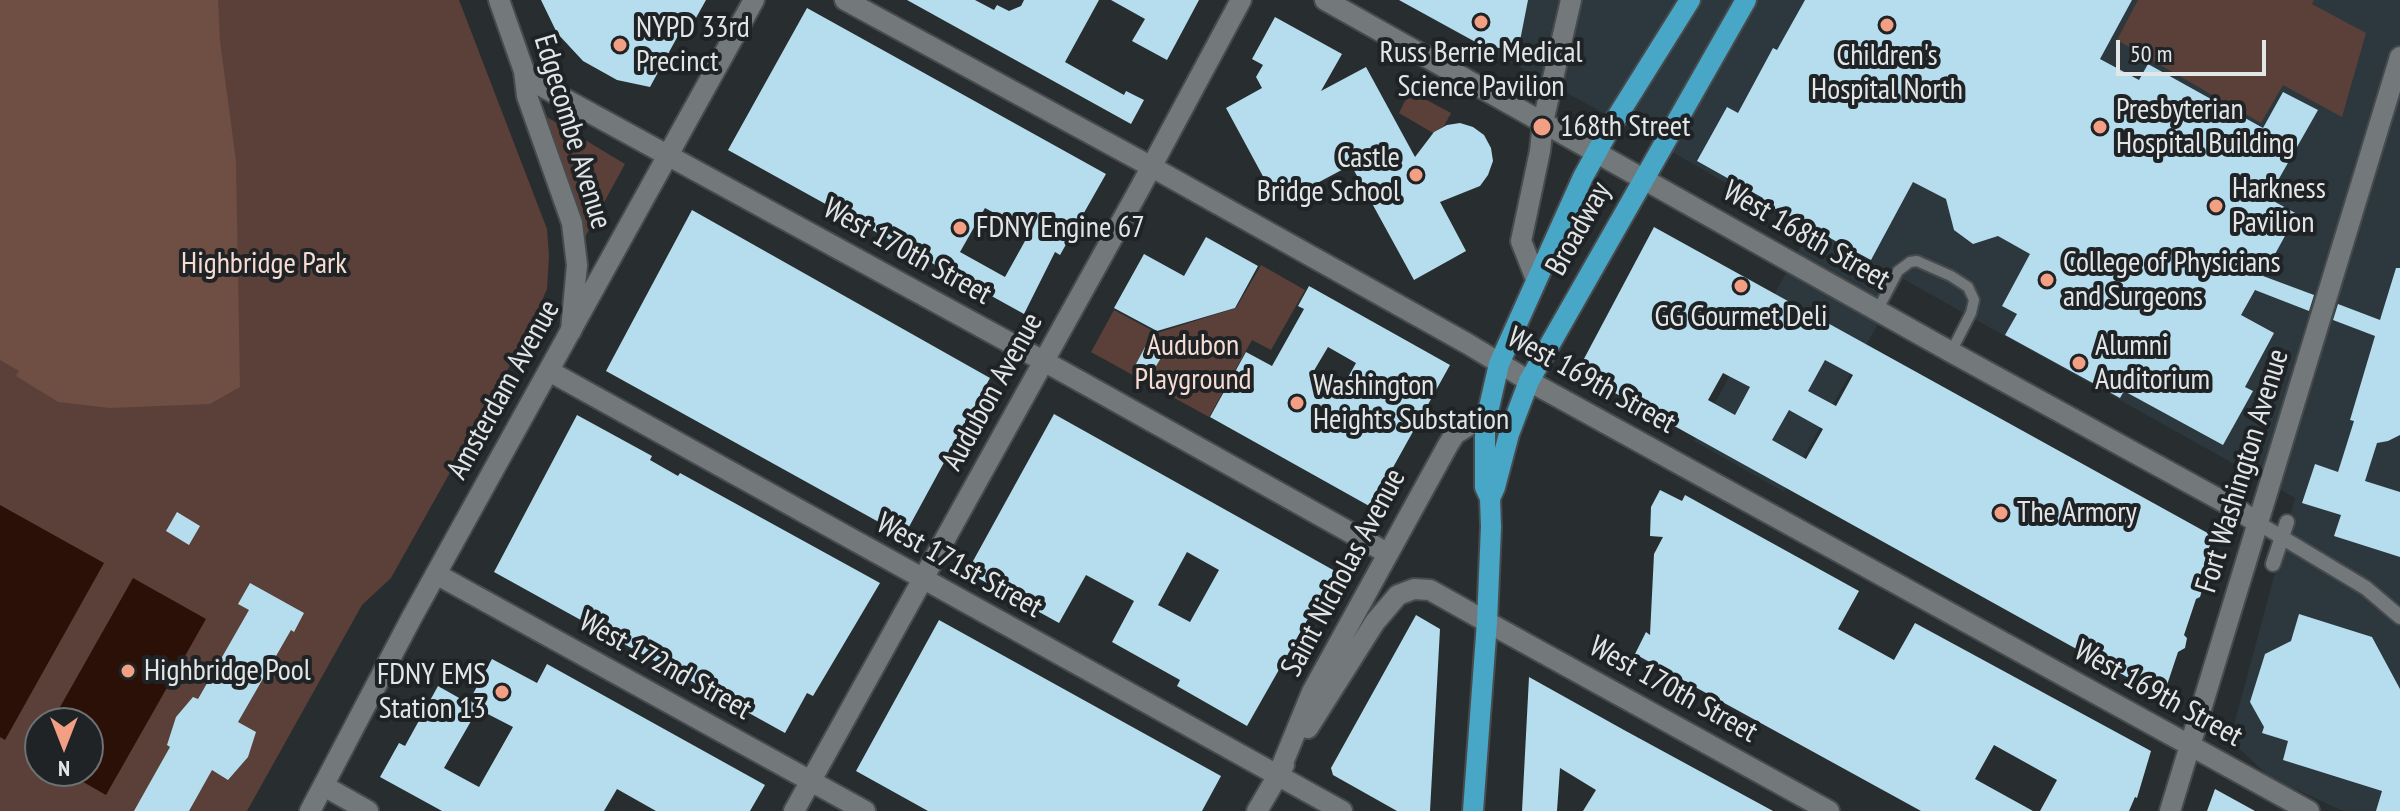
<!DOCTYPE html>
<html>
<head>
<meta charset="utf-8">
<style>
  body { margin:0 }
  #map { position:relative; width:2400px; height:811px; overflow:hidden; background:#282d2f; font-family:"PT Sans Narrow",sans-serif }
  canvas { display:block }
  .north { position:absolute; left:24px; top:707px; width:80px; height:80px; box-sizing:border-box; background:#1f2325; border:2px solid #6d7173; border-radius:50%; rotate:180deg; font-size:22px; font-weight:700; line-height:32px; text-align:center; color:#e3e6e7 }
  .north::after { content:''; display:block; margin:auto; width:28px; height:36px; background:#f39f84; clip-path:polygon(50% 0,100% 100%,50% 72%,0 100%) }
  .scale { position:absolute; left:2116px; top:40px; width:150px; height:36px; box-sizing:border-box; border:4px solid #e3e6e7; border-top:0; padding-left:10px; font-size:24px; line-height:28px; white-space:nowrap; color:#e3e6e7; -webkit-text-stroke:6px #1f2325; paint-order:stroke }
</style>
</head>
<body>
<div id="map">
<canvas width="2400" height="811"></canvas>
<div class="north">N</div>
<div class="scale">50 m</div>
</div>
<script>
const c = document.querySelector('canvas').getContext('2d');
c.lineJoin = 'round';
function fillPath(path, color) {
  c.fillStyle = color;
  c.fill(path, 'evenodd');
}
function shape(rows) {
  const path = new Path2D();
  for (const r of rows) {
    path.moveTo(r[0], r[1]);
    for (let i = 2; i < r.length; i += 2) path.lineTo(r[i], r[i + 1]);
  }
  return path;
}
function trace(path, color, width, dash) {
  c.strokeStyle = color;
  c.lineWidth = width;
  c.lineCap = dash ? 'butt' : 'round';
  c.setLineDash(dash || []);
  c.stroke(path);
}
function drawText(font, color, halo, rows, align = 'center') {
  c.font = font + ' "PT Sans Narrow",sans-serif';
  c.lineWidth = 8;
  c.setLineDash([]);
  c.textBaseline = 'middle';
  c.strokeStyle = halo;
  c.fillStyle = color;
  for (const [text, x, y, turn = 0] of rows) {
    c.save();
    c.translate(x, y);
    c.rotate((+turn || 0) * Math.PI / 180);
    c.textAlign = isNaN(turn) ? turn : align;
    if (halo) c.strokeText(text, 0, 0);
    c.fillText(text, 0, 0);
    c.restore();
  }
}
fillPath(shape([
  [1398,0,2400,0,2400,811,2343,811,2269,777,2230,740,2295,498,1903,279,1784,492,1694,441,1809,231,1634,130]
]), '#2c383d');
fillPath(shape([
  [0,0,459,0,547,229,549,256,547,289,528,333,391,578,362,605,247,811,0,811],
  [40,723,88,723,88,771,40,771],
  [2138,0,2314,0,2312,4,2366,33,2342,117,2283,85,2261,123,2117,40],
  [1410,91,1451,113,1444,126,1433,133,1399,113],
  [547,117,625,164,585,237],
  [1261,265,1305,290,1271,350,1252,340,1209,417,1091,352,1114,310,1157,333,1236,308]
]), '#5a4038');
fillPath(shape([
  [0,0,218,0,220,41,236,161,240,387,210,404,110,408,58,402,16,376,19,371,0,360]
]), '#6f4e43');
fillPath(shape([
  [0,505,104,563,5,740,0,737],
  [133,578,206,619,106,795,64,771,88,771,88,723,51,723]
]), '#2b1008');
fillPath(shape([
  [541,0,706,0,692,25,686,21,650,87,617,80,583,61,557,33],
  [907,0,975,0,994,10,997,5,1009,11,1021,6,1024,0,1099,0,1065,62,1124,95,1126,91,1144,100,1131,124],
  [1111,0,1199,0,1167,60,1132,41,1145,19],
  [1399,0,1528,0,1518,51,1481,45],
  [1805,0,2132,0,2100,59,2139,80,2148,64,2263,128,2283,92,2318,110,2268,198,2297,214,2263,276,2314,295,2309,311,2255,290,2241,315,2274,333,2245,387,2253,391,2223,445,2124,391,2120,398,2005,335,2017,314,2002,306,2030,254,1998,236,1973,244,1954,230,1946,199,1913,182,1871,260,1761,201,1763,198,1697,161,1727,107,1738,113,1773,48,1777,50],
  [807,8,1106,174,1060,255,1055,252,1024,314,728,150],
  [985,208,1030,232,1005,277,960,252],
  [1275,17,1342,54,1321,91,1366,67,1415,157,1434,132,1447,125,1460,123,1473,127,1484,135,1491,148,1493,161,1488,175,1480,186,1440,202,1466,251,1414,280,1351,165,1278,204,1226,108,1262,88,1256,77,1263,65,1252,59],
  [692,210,990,378,904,536,606,371],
  [1654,227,2213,536,2199,583,2203,587,2200,597,2196,599,2184,635,2187,638,2185,648,2178,652,2163,697,1577,372],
  [1825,360,1853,375,1836,406,1808,391],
  [1723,373,1750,387,1735,415,1708,400],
  [1789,410,1823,429,1806,459,1772,440],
  [1206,237,1258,266,1235,308,1157,331,1114,308,1144,254,1184,276],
  [2396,268,2400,268,2400,435,2388,441,2377,443,2365,481,2400,492,2400,557,2334,536,2341,515,2302,503,2315,464,2338,472,2354,421,2350,420,2375,336,2333,320,2338,304,2380,320],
  [1309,286,1450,365,1371,507,1210,417,1246,352,1272,366,1304,309,1298,306],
  [1328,347,1356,363,1341,390,1312,374],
  [1145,347,1162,356,1152,373,1136,364],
  [1054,414,1335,571,1247,726,1177,686,1180,680,1112,642,1134,601,1086,575,1059,623,967,572],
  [1187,552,1219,570,1190,622,1158,605],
  [577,415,652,456,650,460,678,476,680,473,880,583,813,696,807,693,785,733,494,572],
  [1660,490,1682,501,1685,495,1859,591,1838,629,1894,660,1915,623,2151,751,2137,798,2135,797,2129,811,2040,811,2057,780,1994,745,1975,779,2033,811,1921,811,1635,654,1646,632,1650,635,1654,554,1663,537,1650,536,1651,507],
  [177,512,200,526,189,545,166,531],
  [250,583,304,613,294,632,291,630,238,722,256,732,248,757,228,780,212,770,189,811,134,811,170,747,167,745,176,717,193,697,198,699,249,610,238,604],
  [2299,614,2372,637,2400,689,2400,811,2376,811,2382,791,2283,760,2288,741,2262,733,2264,727,2250,702,2265,654,2291,641],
  [1416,615,1440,629,1430,811,1397,811,1333,775,1331,768],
  [939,620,1221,776,1202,811,928,811,856,771],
  [492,659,537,683,547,664,765,785,750,811,656,811,617,789,604,811,442,811,380,777,399,743,405,746,438,686,468,703],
  [478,709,513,727,479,787,444,768],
  [1529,677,1624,730,1773,811,1583,811,1596,790,1560,768,1557,811,1522,811],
  [2215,789,2255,811,2207,811]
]), '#b5ddee');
const service = shape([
  [1877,311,1898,271,1910,262,1917,261,1951,276,1968,287,1974,300,1971,313,1951,352]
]);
const pedestrian = shape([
  [2258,523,2366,588,2400,617],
  [2273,564,2287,522]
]);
const minor = shape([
  [499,0,524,71,527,96,572,223,577,265,571,331],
  [845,0,1150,166,1468,344,1529,381,2309,811],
  [524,71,543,87,1067,374,1387,553],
  [549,371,1342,811],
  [436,574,865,811],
  [1487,622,1829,811],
  [324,786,368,811]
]);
const tertiary = shape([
  [1325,0,1951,352,2235,508,2258,523],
  [794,811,1140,188,1241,0]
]);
const secondary = shape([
  [1536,279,1521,241,1540,151,1543,122,1571,0],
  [1308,728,1375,622,1398,595,1414,589,1430,590,1487,622],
  [1278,775,1312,692,1448,445,1455,434,1485,415],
  [310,811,412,617,754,0],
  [1257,811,1284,765],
  [2170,811,2400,57]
]);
const primary = shape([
  [1490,498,1485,487,1485,425,1499,364,1583,177,1610,128,1690,0],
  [1473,811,1487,622,1491,527,1490,498,1495,487,1509,434,1529,381,1746,0]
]);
trace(service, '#484b4d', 14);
trace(pedestrian, '#484b4d', 18);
trace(minor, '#484b4d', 24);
trace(tertiary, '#484b4d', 24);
trace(secondary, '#484b4d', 24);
trace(primary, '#484b4d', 24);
trace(service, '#73787b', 10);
trace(pedestrian, '#73787b', 14);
trace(minor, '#73787b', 20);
trace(tertiary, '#73787b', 20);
trace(secondary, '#73787b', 20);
trace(primary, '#48a7c6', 20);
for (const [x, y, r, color] of [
  [1481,22,8,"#f39f84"],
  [1887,25,8,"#f39f84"],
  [620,45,8,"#f39f84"],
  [1542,127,10,"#f39f84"],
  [2100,127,8,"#f39f84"],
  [1416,175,8,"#f39f84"],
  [2216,206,8,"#f39f84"],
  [960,228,8,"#f39f84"],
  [2047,280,8,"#f39f84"],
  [1741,286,8,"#f39f84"],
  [2079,363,8,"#f39f84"],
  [1297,403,8,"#f39f84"],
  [2001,513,8,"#f39f84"],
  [128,671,8,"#f39f84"],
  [502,692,8,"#f39f84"]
]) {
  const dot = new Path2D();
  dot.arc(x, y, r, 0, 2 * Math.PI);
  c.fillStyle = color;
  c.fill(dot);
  trace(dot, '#1f2325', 3);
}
drawText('30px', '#e3e6e7', '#1f2325', [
  ["NYPD 33rd",636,28],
  ["Precinct",636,62],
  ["Russ Berrie Medical",1481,53,"center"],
  ["Science Pavilion",1481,87,"center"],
  ["Children's",1887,56,"center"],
  ["Hospital North",1887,90,"center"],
  ["Presbyterian",2116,110],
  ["Hospital Building",2116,144],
  ["168th Street",1560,127],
  ["Castle",1400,158,"right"],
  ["Bridge School",1400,192,"right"],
  ["Harkness",2232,189],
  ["Pavilion",2232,223],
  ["FDNY Engine 67",976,228],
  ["College of Physicians",2063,263],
  ["and Surgeons",2063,297],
  ["GG Gourmet Deli",1741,317,"center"],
  ["Alumni",2095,346],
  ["Auditorium",2095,380],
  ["Washington",1313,386],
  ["Heights Substation",1313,420],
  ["The Armory",2017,513],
  ["Highbridge Pool",144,671],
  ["FDNY EMS",486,675,"right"],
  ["Station 13",486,709,"right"]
], 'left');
drawText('30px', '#e3e6e7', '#1f2325', [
  ["Edgecombe Avenue",572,132,73],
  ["Broadway",1579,229,-61],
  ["West 168th Street",1806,236,30],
  ["West 170th Street",907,252,29],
  ["West 169th Street",1591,381,29],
  ["Amsterdam Avenue",504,390,-61],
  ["Audubon Avenue",993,392,-61],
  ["Fort Washington Avenue",2243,471,-73],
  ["West 171st Street",959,566,29],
  ["Saint Nicholas Avenue",1344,573,-62],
  ["West 172nd Street",665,666,29],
  ["West 170th Street",1673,690,29],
  ["West 169th Street",2158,694,29]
]);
drawText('30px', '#f7dcd4', '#1f2325', [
  ["Highbridge Park",264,264],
  ["Audubon",1193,346],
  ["Playground",1193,380]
]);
</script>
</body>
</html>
